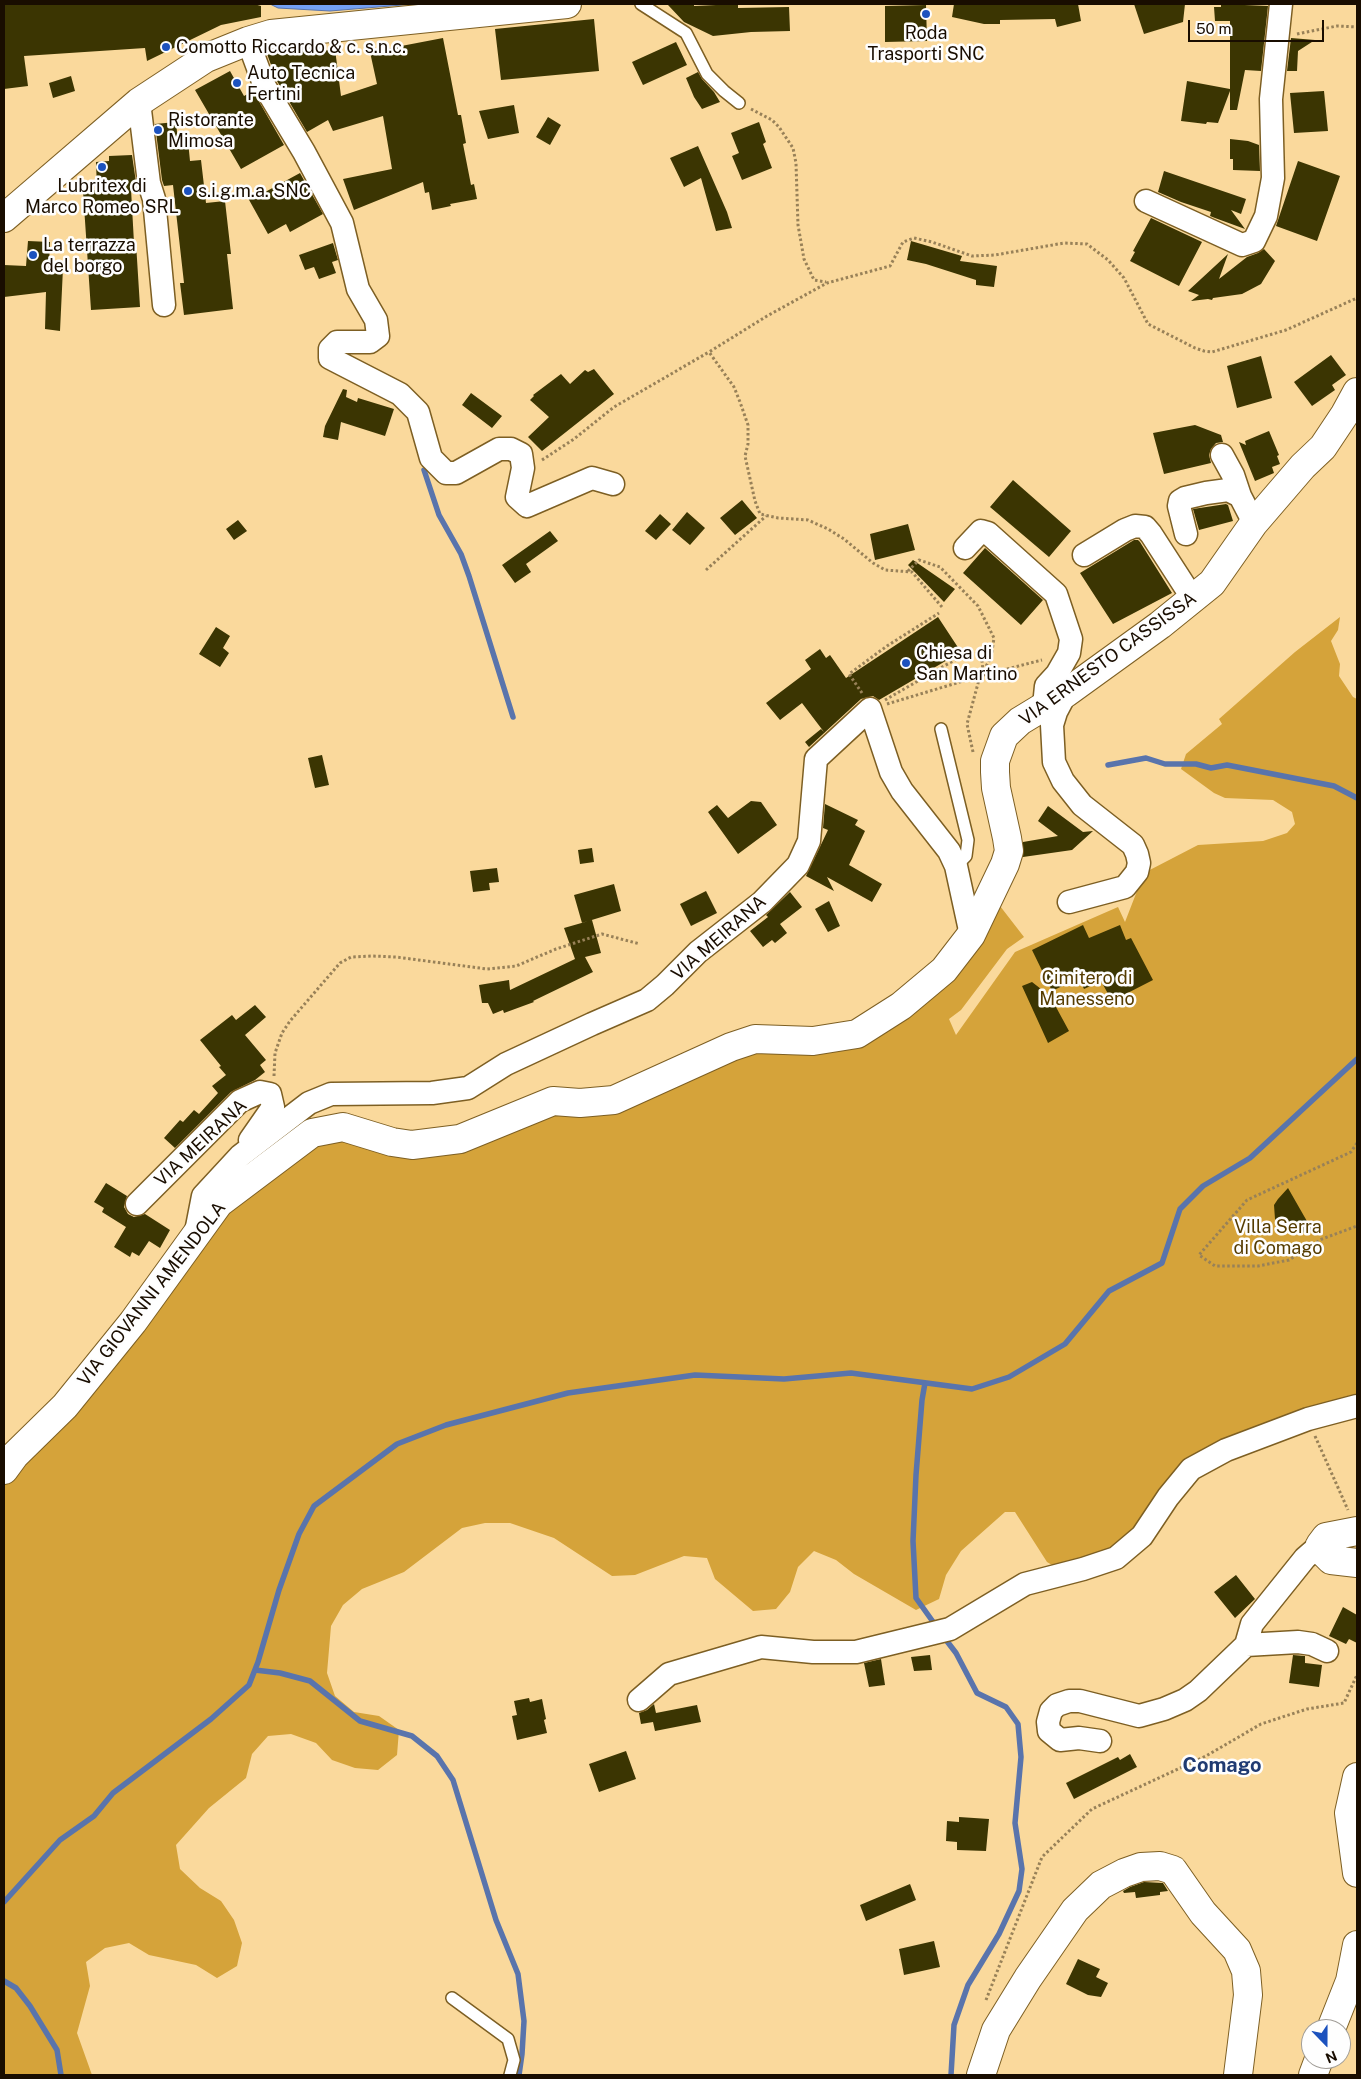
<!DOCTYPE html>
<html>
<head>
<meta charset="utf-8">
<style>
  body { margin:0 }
  #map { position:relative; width:1361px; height:2079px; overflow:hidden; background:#fad99c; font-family:"Public Sans",sans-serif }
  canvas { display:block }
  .frame { position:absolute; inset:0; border:5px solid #190d00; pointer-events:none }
  .north { position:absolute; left:1301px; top:2019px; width:50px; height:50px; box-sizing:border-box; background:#fefefe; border:1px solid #a29e98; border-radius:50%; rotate:158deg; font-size:14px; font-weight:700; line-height:20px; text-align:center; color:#190d00 }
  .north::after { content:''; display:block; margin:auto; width:18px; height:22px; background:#1c52be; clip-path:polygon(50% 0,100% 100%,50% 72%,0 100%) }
  .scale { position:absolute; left:1188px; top:20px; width:136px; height:22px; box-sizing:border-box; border:2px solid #190d00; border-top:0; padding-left:6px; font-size:15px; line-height:18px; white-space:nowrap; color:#190d00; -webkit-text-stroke:4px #fefefe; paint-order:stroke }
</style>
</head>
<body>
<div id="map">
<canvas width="1361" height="2079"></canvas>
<div class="frame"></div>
<div class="north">N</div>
<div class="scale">50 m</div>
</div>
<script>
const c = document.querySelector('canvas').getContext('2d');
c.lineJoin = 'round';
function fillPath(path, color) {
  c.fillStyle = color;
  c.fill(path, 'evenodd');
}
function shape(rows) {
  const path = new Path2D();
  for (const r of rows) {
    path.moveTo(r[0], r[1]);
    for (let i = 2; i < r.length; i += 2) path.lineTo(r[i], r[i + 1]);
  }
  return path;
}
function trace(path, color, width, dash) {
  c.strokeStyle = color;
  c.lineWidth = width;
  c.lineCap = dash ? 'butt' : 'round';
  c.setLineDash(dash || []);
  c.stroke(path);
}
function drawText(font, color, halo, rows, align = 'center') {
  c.font = font + ' "Public Sans",sans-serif';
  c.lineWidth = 5;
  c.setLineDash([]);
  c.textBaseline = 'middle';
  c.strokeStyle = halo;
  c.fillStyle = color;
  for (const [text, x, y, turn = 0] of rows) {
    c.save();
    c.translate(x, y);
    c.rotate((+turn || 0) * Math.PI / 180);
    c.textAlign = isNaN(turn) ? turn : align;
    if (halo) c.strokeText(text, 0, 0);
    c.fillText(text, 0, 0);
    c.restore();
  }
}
fillPath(shape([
  [1340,617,1338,630,1331,641,1340,664,1339,676,1353,697,1357,699,1357,1395,1261,1425,1205,1452,1123,1545,1057,1568,1047,1562,1015,1512,1005,1512,961,1551,946,1575,939,1599,916,1610,854,1574,836,1560,814,1551,798,1567,790,1592,776,1609,753,1611,715,1579,707,1558,684,1556,635,1575,612,1576,554,1538,510,1523,485,1523,462,1528,404,1572,362,1589,343,1605,331,1626,327,1673,335,1696,354,1712,379,1716,399,1730,397,1755,378,1770,355,1768,332,1760,316,1743,291,1734,268,1736,252,1754,246,1778,209,1808,176,1845,180,1869,200,1888,221,1901,234,1920,242,1943,237,1966,217,1978,196,1965,149,1955,129,1943,105,1948,86,1962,90,1986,77,2033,92,2075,4,2075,4,1483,237,1198,334,1135,435,1152,734,1045,841,1046,1000,906,1024,937,1007,949,961,1010,949,1019,956,1035,1015,952,1118,907,1125,922,1144,873,1198,845,1263,841,1287,833,1295,824,1292,812,1273,800,1225,798,1214,793,1181,769,1186,754,1222,724,1219,719,1295,652]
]), '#d5a33a');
const water = shape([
  [270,4,414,4,330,11,278,8,270,4]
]);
fillPath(water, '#74a0f5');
trace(water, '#5974ac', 1);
trace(shape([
  [424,470,439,515,461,554,469,576,513,717],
  [1108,765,1146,758,1165,764,1196,764,1211,768,1227,765,1334,786,1357,798],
  [925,1383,922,1400,916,1475,913,1541,916,1598,936,1626],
  [943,1636,956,1653,977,1693,1006,1707,1018,1724,1021,1757,1015,1823,1022,1869,1019,1891,999,1934,968,1985,954,2025,951,2075],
  [255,1670,280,1673,310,1681,360,1721,412,1736,437,1756,453,1780,496,1920,518,1974,524,2021,522,2054,519,2075],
  [4,1902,60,1840,94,1816,113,1793,211,1719,249,1685,258,1662,279,1590,299,1534,314,1506,397,1444,446,1425,568,1393,695,1375,784,1379,851,1373,972,1389,1009,1377,1065,1344,1109,1291,1162,1263,1180,1209,1203,1186,1250,1158,1357,1059],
  [4,1981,16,1988,30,2006,57,2050,61,2075]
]), '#5974ac', 5.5);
fillPath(shape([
  [4,4,254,4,261,6,261,17,221,25,147,61,145,48,24,56,28,86,4,89],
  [694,4,694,6,738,4,738,8,789,7,790,31,751,32,713,36,684,22,668,5],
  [954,4,1078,4,1081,21,1057,27,1055,19,1000,20,1000,24,984,24,952,17],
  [1134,4,1185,4,1183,22,1144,34],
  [1221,4,1268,6,1261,71,1245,70,1237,110,1230,110,1230,91,1218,123,1207,122,1206,124,1181,121,1187,81,1230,89,1230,21,1215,21,1214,7,1221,7],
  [926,5,927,41,885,42,885,6],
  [594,19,599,71,501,80,495,29],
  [443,38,458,115,461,115,466,143,463,144,471,185,474,184,477,199,450,204,451,206,432,210,429,192,425,193,423,182,354,210,343,179,392,169,383,116,333,131,328,120,307,132,277,81,267,54,285,48,321,45,322,51,335,49,341,96,377,84,370,52],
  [1291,38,1315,40,1298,51,1297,71,1287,71],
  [676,42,687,65,643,85,632,62],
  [230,71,244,96,253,91,284,145,241,169,195,90],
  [698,72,702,79,714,92,720,102,702,109,694,97,686,78],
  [71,76,75,91,53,98,49,83],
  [1324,91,1328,131,1294,133,1290,93],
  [514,105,519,133,488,139,479,111],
  [548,117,561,125,550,145,536,137],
  [176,122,178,142,188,141,190,161,201,160,206,203,225,201,231,254,227,254,233,309,184,315,180,283,184,283,173,185,164,186,162,180,155,124],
  [759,122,766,142,763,144,772,168,742,180,732,156,739,153,731,133],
  [1230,139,1248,141,1259,145,1260,171,1233,170,1233,159,1230,159],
  [698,146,727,212,732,228,716,231,701,178,684,187,670,158],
  [132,155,137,189,131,189,134,243,136,243,140,307,91,310,83,191,97,190,96,162,109,161,109,156],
  [1298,161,1340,176,1317,241,1276,226],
  [1164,171,1246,199,1241,214,1231,210,1245,229,1215,218,1210,216,1211,212,1181,202,1158,192],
  [300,173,323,214,290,232,286,224,268,234,248,198,256,197],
  [1151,218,1202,242,1179,286,1130,261,1135,252,1133,251],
  [28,241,50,242,49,267,63,268,60,331,45,329,46,292,4,297,4,265,26,266],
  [911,241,962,256,960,261,997,266,994,287,976,285,976,280,926,264,907,260],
  [333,243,338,260,332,262,336,273,319,279,314,267,305,270,299,255],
  [1264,249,1275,261,1261,284,1242,294,1213,298,1212,300,1208,299,1191,301,1199,295,1188,291,1228,254,1219,279,1247,257,1258,253],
  [1331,355,1346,375,1332,385,1335,390,1312,406,1294,382],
  [1261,356,1272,398,1237,408,1227,366],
  [594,369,614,394,542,451,528,437,549,417,530,400,534,396,533,395,561,374,570,384,585,370,588,372],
  [343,389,347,390,346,397,357,402,358,398,394,409,385,436,341,422,338,440,323,437,325,426],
  [471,393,502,416,492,428,462,405],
  [1195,425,1221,435,1223,442,1216,443,1211,449,1209,455,1211,463,1164,474,1153,433],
  [1269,431,1279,455,1277,456,1280,464,1272,467,1274,473,1255,481,1239,442,1246,445,1245,441],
  [1013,480,1071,531,1049,557,990,507],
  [742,500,757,518,735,535,720,518],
  [1226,504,1228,505,1233,521,1199,530,1193,509],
  [687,512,705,528,690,545,672,530],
  [660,514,671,524,656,540,645,531],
  [238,520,247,531,234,540,226,529],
  [908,524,915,550,875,560,870,534],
  [550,531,558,541,526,564,531,572,515,583,502,565],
  [1134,540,1138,540,1140,542,1172,593,1113,624,1080,573],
  [985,548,1043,600,1021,625,963,573],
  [913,560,955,589,944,602,908,565],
  [938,617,961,652,879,700,873,696,861,699,809,747,805,742,821,729,824,732,802,703,780,720,766,703,811,669,805,660,820,649,826,658,830,655,846,678],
  [216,627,230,636,223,648,229,653,220,667,199,654],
  [322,755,329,785,315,788,308,758],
  [751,801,761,802,777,825,738,854,708,812,717,805,728,818],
  [825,804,858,820,855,825,865,831,849,865,882,884,872,902,827,877,834,891,806,876,828,830,823,828],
  [1048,806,1083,832,1093,831,1072,850,1023,857,1023,842,1058,836,1038,821],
  [592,848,594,862,580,864,578,850],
  [497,868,499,882,489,883,490,890,473,892,470,871],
  [614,884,621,911,582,923,574,895],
  [706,891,717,913,691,926,680,904],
  [790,892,802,907,780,924,787,933,775,943,772,940,763,947,750,931,768,917,766,915],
  [829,901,840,926,828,932,815,909],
  [592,920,601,953,585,957,593,972,533,1001,534,1002,504,1013,503,1010,493,1014,488,1003,482,1003,479,985,509,980,510,990,575,959,564,928],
  [1083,925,1089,938,1120,925,1126,940,1131,938,1153,980,1112,1001,1101,981,1084,989,1079,978,1052,991,1032,950],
  [1032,982,1050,996,1069,1031,1048,1043,1022,986],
  [255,1005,266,1017,245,1035,266,1060,260,1065,265,1072,255,1080,231,1092,175,1148,164,1138,180,1120,183,1122,194,1110,199,1114,218,1093,212,1086,226,1075,219,1067,221,1066,200,1040,232,1015,236,1020],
  [106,1183,127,1196,124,1207,128,1214,134,1217,145,1214,170,1230,160,1248,149,1241,139,1256,132,1252,130,1257,114,1247,126,1227,102,1212,104,1208,94,1202],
  [1288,1188,1312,1230,1298,1234,1291,1233,1278,1226,1275,1219,1274,1205,1278,1199],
  [1236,1575,1255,1599,1235,1618,1214,1592],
  [1343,1607,1357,1615,1357,1643,1349,1639,1346,1644,1329,1636],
  [930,1655,932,1670,914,1671,911,1657],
  [1293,1655,1305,1656,1305,1663,1322,1665,1319,1687,1289,1683],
  [881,1659,885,1685,869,1687,864,1663],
  [529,1698,530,1702,542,1699,546,1719,544,1720,547,1733,517,1740,512,1716,517,1715,514,1701],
  [654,1704,656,1713,697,1705,701,1722,655,1731,653,1722,641,1724,639,1713,647,1710],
  [626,1751,636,1779,599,1792,589,1764],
  [1130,1754,1137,1767,1074,1799,1066,1783,1118,1757,1120,1760],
  [959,1817,989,1819,986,1851,957,1850,957,1842,946,1841,947,1821,959,1822],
  [1144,1882,1163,1883,1168,1891,1160,1892,1160,1895,1136,1898,1135,1892,1124,1893,1123,1891,1130,1887],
  [910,1884,916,1900,866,1921,860,1905],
  [934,1941,940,1967,904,1975,899,1949],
  [1078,1959,1100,1969,1096,1977,1108,1983,1101,1997,1088,1995,1066,1984]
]), '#3b3502');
const service = shape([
  [641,4,686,33,707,74,724,91,739,103],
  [941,729,968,840,966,856,956,866],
  [452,1998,508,2039,514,2060,510,2075]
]);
const minor = shape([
  [248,41,265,87,304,152,342,223,358,289,376,320,378,336,370,342,337,342,330,349,330,358,400,394,418,412,431,458,446,473,456,473,499,449,511,449,521,454,523,468,517,497,527,506,592,478,613,484],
  [139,102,149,183,154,199,164,305],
  [1146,201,1242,245,1254,241,1266,216,1273,178,1271,99,1281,4],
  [1222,455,1233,475,1240,496],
  [1186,534,1179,506,1180,501,1185,498,1206,493,1228,490,1240,496,1254,523],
  [965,548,981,531,988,533,1056,594,1071,639,1069,653,1057,674,1046,686,1044,706],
  [1084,555,1125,530,1135,526,1145,527,1151,534,1193,599],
  [1066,693,1056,712,1052,725,1054,762,1063,781,1082,805,1133,845,1137,854,1139,863,1137,872,1125,887,1069,902],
  [137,1204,240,1101,260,1092,270,1094,273,1107,250,1140],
  [196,1232,203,1196,240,1156,309,1103,331,1094,432,1093,468,1088,506,1064,592,1024,647,1000,665,985,698,952,762,902,798,865,809,841,816,759,870,709,891,772,902,791,949,851,956,866,971,935],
  [1246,1645,1298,1642,1312,1644,1327,1651],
  [639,1700,669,1674,761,1647,813,1652,856,1652,950,1629,1025,1584,1083,1569,1116,1558,1142,1536,1168,1497,1191,1469,1226,1450,1308,1419,1357,1406],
  [1100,1741,1079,1738,1060,1740,1049,1731,1048,1722,1051,1711,1057,1705,1069,1701,1080,1701,1139,1716,1164,1709,1185,1700,1198,1691,1246,1645,1252,1624,1305,1558,1320,1545]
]);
const tertiary = shape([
  [4,1470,15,1455,65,1406,133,1322,219,1203,312,1133,343,1127,392,1142,412,1145,460,1139,553,1101,580,1103,614,1100,731,1047,755,1039,813,1041,857,1034,901,1006,944,970,971,935,1005,864,1009,851,1007,838,996,788,995,772,995,761,1004,736,1020,721,1066,693,1160,625,1212,583,1254,523,1303,466,1323,447,1345,414,1357,392],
  [1357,1531,1326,1537,1320,1545,1325,1554,1331,1560,1357,1563],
  [1357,1777,1349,1813,1357,1873],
  [1331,2029,1350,1981,1357,1945],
  [981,2075,996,2030,1028,1978,1075,1910,1101,1885,1124,1873,1141,1867,1160,1866,1173,1870,1203,1913,1237,1950,1246,1971,1248,1995,1238,2075],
  [1313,2075,1319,2059]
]);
const secondary = shape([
  [4,218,139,102,206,58,248,41,271,34,567,4]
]);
trace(service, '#7d5f23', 14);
trace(minor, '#7d5f23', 25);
trace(tertiary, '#7d5f23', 30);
trace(secondary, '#7d5f23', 30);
trace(shape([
  [1297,34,1337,26,1357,27],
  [751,109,772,120,779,127,793,148,796,163,798,225,804,259,814,280,826,282],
  [542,460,574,439,614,407,709,352],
  [706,570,766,516],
  [908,571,919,560,940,567,978,606,994,638,991,658,980,676],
  [942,607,912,572,885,570,873,563,844,539,828,529,808,520,778,518,760,514,755,501,745,456,748,444,748,425,740,402,734,387,709,352,767,316,827,283,890,266,903,242,914,238,932,242,972,256,995,255,1064,243,1087,244,1108,260,1124,278,1148,324,1195,348,1204,351,1212,352,1286,330,1357,298],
  [976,652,982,661,983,671],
  [862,693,849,674,887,646,939,613],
  [885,700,965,654],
  [887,704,980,676,1042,660],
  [973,752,967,724,980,676],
  [274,1076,275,1053,282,1033,290,1021,340,963,351,957,372,956,396,957,487,969,516,966,556,949,602,934,640,944],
  [1357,1143,1351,1152,1247,1200,1199,1255,1215,1266,1258,1266,1289,1260,1322,1239,1357,1226],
  [1315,1436,1348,1510],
  [986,2000,1042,1857,1092,1809,1206,1756,1261,1724,1307,1709,1344,1703,1357,1675]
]), '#988158', 3, [2.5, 2.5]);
trace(service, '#fff', 11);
trace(minor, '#fff', 22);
trace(tertiary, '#fff', 28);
trace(secondary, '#fff', 28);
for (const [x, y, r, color] of [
  [926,14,5,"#1c52be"],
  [166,47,5,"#1c52be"],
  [237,83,5,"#1c52be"],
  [158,130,5,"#1c52be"],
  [102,167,5,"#1c52be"],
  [188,191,5,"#1c52be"],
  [33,255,5,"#1c52be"],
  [906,663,5,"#1c52be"]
]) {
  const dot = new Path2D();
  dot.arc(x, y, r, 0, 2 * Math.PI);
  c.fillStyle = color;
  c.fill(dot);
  trace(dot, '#fefefe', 2);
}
drawText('18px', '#190d00', '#fefefe', [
  ["Roda",926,33,"center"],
  ["Trasporti SNC",926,54,"center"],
  ["Comotto Riccardo & c. s.n.c.",176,47],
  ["Auto Tecnica",247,73],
  ["Fertini",247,94],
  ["Ristorante",168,120],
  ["Mimosa",168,141],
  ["Lubritex di",102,186,"center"],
  ["Marco Romeo SRL",102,207,"center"],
  ["s.i.g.m.a. SNC",198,191],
  ["La terrazza",43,245],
  ["del borgo",43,266],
  ["Chiesa di",916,653],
  ["San Martino",916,674]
], 'left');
drawText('18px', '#190d00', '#fefefe', [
  ["VIA ERNESTO CASSISSA",1108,659,-36],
  ["VIA MEIRANA",719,938,-41],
  ["VIA MEIRANA",201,1143,-43],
  ["VIA GIOVANNI AMENDOLA",152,1294,-52]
]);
drawText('18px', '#563c00', '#fefefe', [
  ["Cimitero di",1087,978],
  ["Manesseno",1087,999],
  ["Villa Serra",1278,1227],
  ["di Comago",1278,1248]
]);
drawText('bold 20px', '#203b72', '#fefefe', [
  ["Comago",1222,1766]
]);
</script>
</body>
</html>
